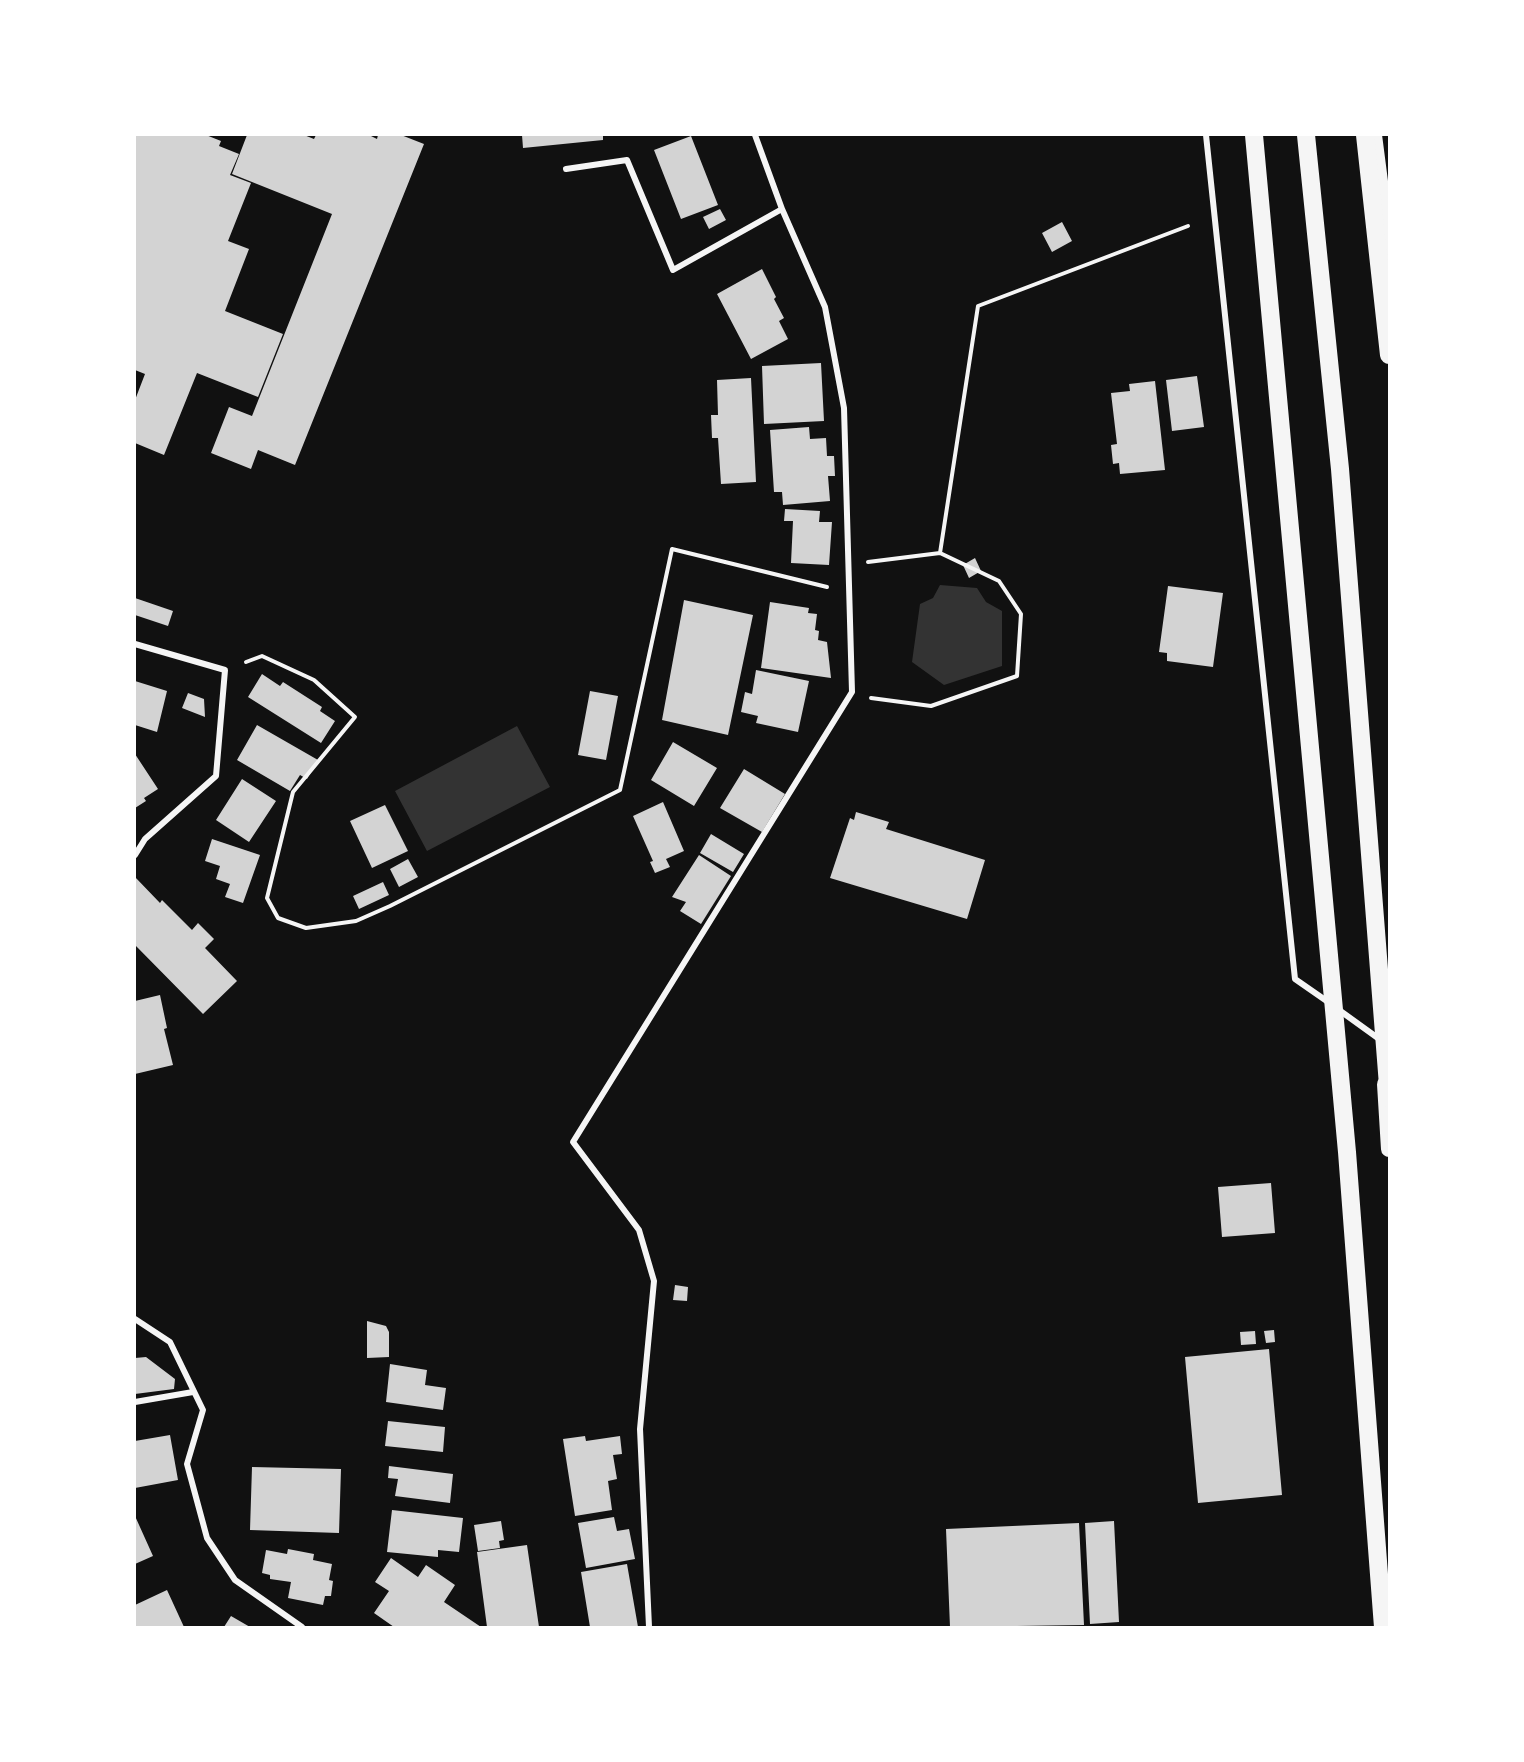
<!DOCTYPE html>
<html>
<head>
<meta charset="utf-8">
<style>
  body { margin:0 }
  #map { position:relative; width:1524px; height:1762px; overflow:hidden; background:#111; font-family:"IBM Plex Sans",sans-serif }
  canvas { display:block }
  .frame { position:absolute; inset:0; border:136px solid #fff; pointer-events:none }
</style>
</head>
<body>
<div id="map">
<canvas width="1524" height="1762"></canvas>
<div class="frame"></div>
</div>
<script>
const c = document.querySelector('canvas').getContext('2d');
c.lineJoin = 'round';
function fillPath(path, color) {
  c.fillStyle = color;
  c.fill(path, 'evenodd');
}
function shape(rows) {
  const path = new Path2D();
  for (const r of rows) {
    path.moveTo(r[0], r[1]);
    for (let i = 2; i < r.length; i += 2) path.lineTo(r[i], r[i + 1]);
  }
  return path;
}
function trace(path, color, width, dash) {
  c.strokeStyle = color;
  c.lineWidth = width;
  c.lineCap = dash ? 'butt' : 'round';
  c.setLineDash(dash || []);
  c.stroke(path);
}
fillPath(shape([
  [940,585,977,588,986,602,1002,611,1002,666,944,685,912,662,920,604,933,598],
  [517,726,550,787,427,851,395,791]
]), '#333');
fillPath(shape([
  [135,135,206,135,221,141,219,146,239,154,230,175,251,183,228,241,249,249,225,311,283,334,258,397,197,373,164,455,135,443,135,400,145,374,135,370],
  [247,135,304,135,314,139,316,135,369,135,377,139,378,135,401,135,424,144,295,465,258,450,251,469,211,453,229,407,252,416,332,214,232,174],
  [522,135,603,135,603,140,523,148],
  [691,136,718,205,681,219,654,150],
  [720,209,726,220,709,229,703,217],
  [1062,222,1072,241,1052,252,1042,233],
  [762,269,776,297,774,299,784,318,779,321,788,339,751,359,717,294],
  [821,363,824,421,764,424,762,366],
  [1197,376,1204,427,1172,431,1166,380],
  [751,378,756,482,721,484,718,438,712,438,711,415,718,415,717,380],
  [1155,381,1165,470,1120,474,1119,463,1113,464,1111,445,1117,444,1111,393,1130,391,1129,384],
  [809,427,810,439,826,438,827,456,834,456,835,476,828,476,830,501,783,505,782,492,774,492,770,430],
  [785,509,820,511,819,522,832,522,829,565,791,563,793,521,784,521],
  [975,558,981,571,969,578,963,565],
  [1168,586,1223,593,1213,667,1167,661,1167,653,1159,652],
  [135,598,173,611,168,626,135,615],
  [684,600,753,615,728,735,662,720],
  [770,602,809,608,808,613,817,614,815,630,819,631,818,640,827,642,831,678,761,668],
  [756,670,809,681,798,732,756,723,758,716,741,712,745,692,752,694],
  [262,674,280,686,283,682,322,707,320,711,335,721,321,743,248,697],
  [135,681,167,691,157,732,135,725],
  [590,691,618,696,606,760,578,755],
  [188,693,204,699,205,717,182,708],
  [257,725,318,760,307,779,300,775,290,791,237,760],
  [673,742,717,768,694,806,651,780],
  [135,754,158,789,144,798,146,801,135,808],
  [744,769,785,794,762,832,720,808],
  [242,779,276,801,249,842,216,820],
  [663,802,684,851,666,859,670,867,655,873,650,862,653,861,633,816],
  [385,805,408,851,372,868,350,821],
  [856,812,889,822,886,829,985,860,967,919,830,878,850,818,854,820],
  [711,834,744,854,733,872,700,853],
  [212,839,260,855,243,903,225,897,230,884,216,879,220,866,205,861],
  [699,855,731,876,701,924,680,911,686,902,672,897],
  [408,859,418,877,399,887,390,869],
  [135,877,160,903,162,900,192,930,198,923,214,939,205,948,237,981,203,1014,135,945],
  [383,882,389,895,359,909,353,896],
  [160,995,167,1028,164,1029,173,1065,135,1074,135,1001],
  [1271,1183,1275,1233,1222,1237,1218,1187],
  [675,1285,688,1287,687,1301,673,1300],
  [367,1321,386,1326,389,1332,389,1357,367,1358],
  [1274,1330,1275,1342,1266,1343,1264,1331],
  [1255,1331,1256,1344,1241,1345,1240,1332],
  [1269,1349,1282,1495,1198,1503,1185,1357],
  [146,1357,175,1379,174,1389,135,1394,135,1358],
  [390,1364,427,1370,425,1385,446,1388,443,1410,386,1402],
  [388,1421,445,1427,443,1452,385,1446],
  [170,1435,178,1480,135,1488,135,1441],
  [585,1436,586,1441,620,1436,622,1454,613,1455,617,1479,608,1481,612,1510,575,1516,563,1439],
  [389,1466,453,1474,450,1503,395,1496,398,1479,388,1478],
  [252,1467,341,1469,339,1533,250,1530],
  [392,1510,463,1518,459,1552,438,1550,438,1557,387,1552],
  [135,1516,153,1556,135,1564],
  [614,1517,617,1531,629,1529,635,1559,586,1568,578,1523],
  [501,1521,504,1540,499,1541,500,1548,478,1551,474,1525],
  [1114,1521,1119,1622,1090,1624,1085,1523],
  [1079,1523,1084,1625,950,1627,946,1529],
  [527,1545,539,1627,487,1627,477,1552],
  [288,1549,314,1554,313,1560,332,1564,329,1580,333,1581,331,1596,325,1596,323,1605,288,1598,291,1582,270,1579,270,1575,262,1573,266,1550,287,1554],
  [391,1558,418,1577,426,1565,455,1585,444,1602,481,1627,394,1627,374,1613,389,1591,375,1582],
  [627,1564,638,1627,590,1627,581,1572],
  [167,1590,184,1627,135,1627,135,1605],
  [231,1616,250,1627,224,1627]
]), '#d3d3d3');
trace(shape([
  [940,553,978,306,1188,226],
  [868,562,940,553,999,581,1021,614,1017,676,931,706,871,698],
  [246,662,262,656,314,680,355,717,293,792,267,898,278,918,306,928,356,921,390,906,620,790,672,549,827,587]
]), '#f5f5f5', 4);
trace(shape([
  [755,135,782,209],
  [1206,135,1295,979,1331,1004],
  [566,169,627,160,673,270,782,209,825,307,844,408,852,692,573,1142,639,1230,654,1281,640,1429,649,1627],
  [135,644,225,670,216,776,145,839,135,855],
  [1339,1010,1382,1041],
  [135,1319,170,1342,203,1410,187,1464,207,1538,235,1580,302,1627],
  [135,1402,193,1392]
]), '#f5f5f5', 6);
trace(shape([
  [1374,135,1382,197,1388,268],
  [1385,1084,1389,1149]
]), '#f5f5f5', 16);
trace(shape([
  [1254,135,1347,1152,1383,1627],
  [1306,135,1340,469,1389,1098],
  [1365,135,1389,355]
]), '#f5f5f5', 18);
</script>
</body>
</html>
